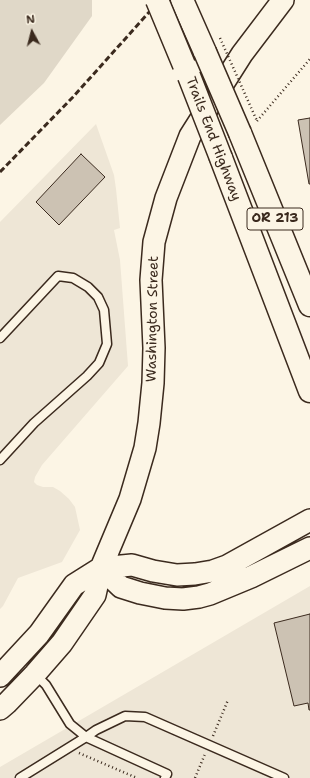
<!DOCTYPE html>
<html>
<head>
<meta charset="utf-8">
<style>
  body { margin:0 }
  #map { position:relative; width:310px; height:778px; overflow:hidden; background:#fcf5e5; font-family:"Shantell Sans",sans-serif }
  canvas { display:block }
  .north { position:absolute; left:12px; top:12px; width:40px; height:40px; -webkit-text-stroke:3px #fcf5e5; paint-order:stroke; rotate:353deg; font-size:11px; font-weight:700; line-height:16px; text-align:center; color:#3b2a1e }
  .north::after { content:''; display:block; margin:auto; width:14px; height:18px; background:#3b2a1e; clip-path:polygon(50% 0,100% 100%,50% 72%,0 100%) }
</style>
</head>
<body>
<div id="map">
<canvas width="310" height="778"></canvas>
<div class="north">N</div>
</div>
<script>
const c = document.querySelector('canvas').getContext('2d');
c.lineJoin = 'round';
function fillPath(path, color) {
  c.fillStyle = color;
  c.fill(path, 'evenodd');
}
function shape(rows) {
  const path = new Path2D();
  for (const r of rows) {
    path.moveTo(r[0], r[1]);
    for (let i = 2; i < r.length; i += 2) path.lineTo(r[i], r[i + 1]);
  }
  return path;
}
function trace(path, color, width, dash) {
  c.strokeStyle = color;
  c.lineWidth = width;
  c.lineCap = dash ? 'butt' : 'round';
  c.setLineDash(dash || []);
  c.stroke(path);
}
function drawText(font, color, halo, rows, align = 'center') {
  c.font = font + ' "Shantell Sans",sans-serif';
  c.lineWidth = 3;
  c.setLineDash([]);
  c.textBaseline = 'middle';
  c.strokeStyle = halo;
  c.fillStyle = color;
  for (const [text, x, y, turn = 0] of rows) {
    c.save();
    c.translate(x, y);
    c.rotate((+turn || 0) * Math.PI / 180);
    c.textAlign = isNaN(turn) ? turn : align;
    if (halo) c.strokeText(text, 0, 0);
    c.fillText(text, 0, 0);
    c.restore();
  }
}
fillPath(shape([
  [96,124,114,175,116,189,120,228,114,230,120,260,128,366,42,465,35,477,34,482,37,485,43,487,53,487,60,491,69,499,75,507,80,530,62,562,18,578,3,606,0,609,0,222],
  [310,586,310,778,0,778,0,767]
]), '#eee6d6');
fillPath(shape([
  [0,0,92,0,92,16,44,83,0,125]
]), '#e0d8c8');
const building = shape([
  [310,118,310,184,309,184,298,120,310,118],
  [81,154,105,177,59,225,36,202,81,154],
  [310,614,310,710,309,710,308,703,294,706,274,623,310,614]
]);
fillPath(building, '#ccc2b3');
trace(building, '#3b2a1e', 1);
const service = shape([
  [0,338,58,276,73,278,88,287,98,297,104,310,107,344,99,363,87,376,34,423,0,460],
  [86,737,96,730,125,716,145,717,284,778],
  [86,737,167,774,165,778],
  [20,778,86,737,70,724,46,685,35,674]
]);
const secondary = shape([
  [101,568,121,587,140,593,165,598,183,599,199,597,210,594,251,577,310,548],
  [0,676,39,634,74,585,101,568,132,565,153,571,177,575,195,574,213,571,227,566,310,520],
  [0,709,7,703,35,674,62,643,95,595,101,568,130,499,145,448,149,423,153,383,154,348,151,280,154,242,166,198,190,136,242,54,283,0]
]);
const trunk = shape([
  [182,0,205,52],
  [240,133,310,305],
  [221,158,310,391]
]);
trace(service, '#3b2a1e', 11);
trace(secondary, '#3b2a1e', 24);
trace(trunk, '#3b2a1e', 25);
trace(shape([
  [257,121,310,59],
  [213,736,228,700],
  [79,753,137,778],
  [195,778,205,754]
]), '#3b2a1e', 2.5, [1, 3]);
trace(service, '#fcf5e5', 8);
trace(secondary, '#fcf5e5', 21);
trace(trunk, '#fcf5e5', 22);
trace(shape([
  [0,172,73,97,160,0]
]), '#3b2a1e', 3, [6, 3]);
const trunkBridge = shape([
  [157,0,184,65],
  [205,52,240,133],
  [189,76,221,158]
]);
trace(trunkBridge, '#3b2a1e', 25, []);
trace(shape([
  [220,38,257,121]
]), '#3b2a1e', 2.5, [1, 3]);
trace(trunkBridge, '#fcf5e5', 22);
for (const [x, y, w] of [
  [275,219,56]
]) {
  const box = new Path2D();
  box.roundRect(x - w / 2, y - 11, w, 22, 3);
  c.fillStyle = '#fcf5e5';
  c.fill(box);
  trace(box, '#3b2a1e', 1);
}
drawText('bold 13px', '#3b2a1e', null, [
  ["OR 213",275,219]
]);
drawText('14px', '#3b2a1e', '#fcf5e5', [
  ["Trails End Highway",213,139,69],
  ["Washington Street",153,319,-89]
]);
</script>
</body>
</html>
